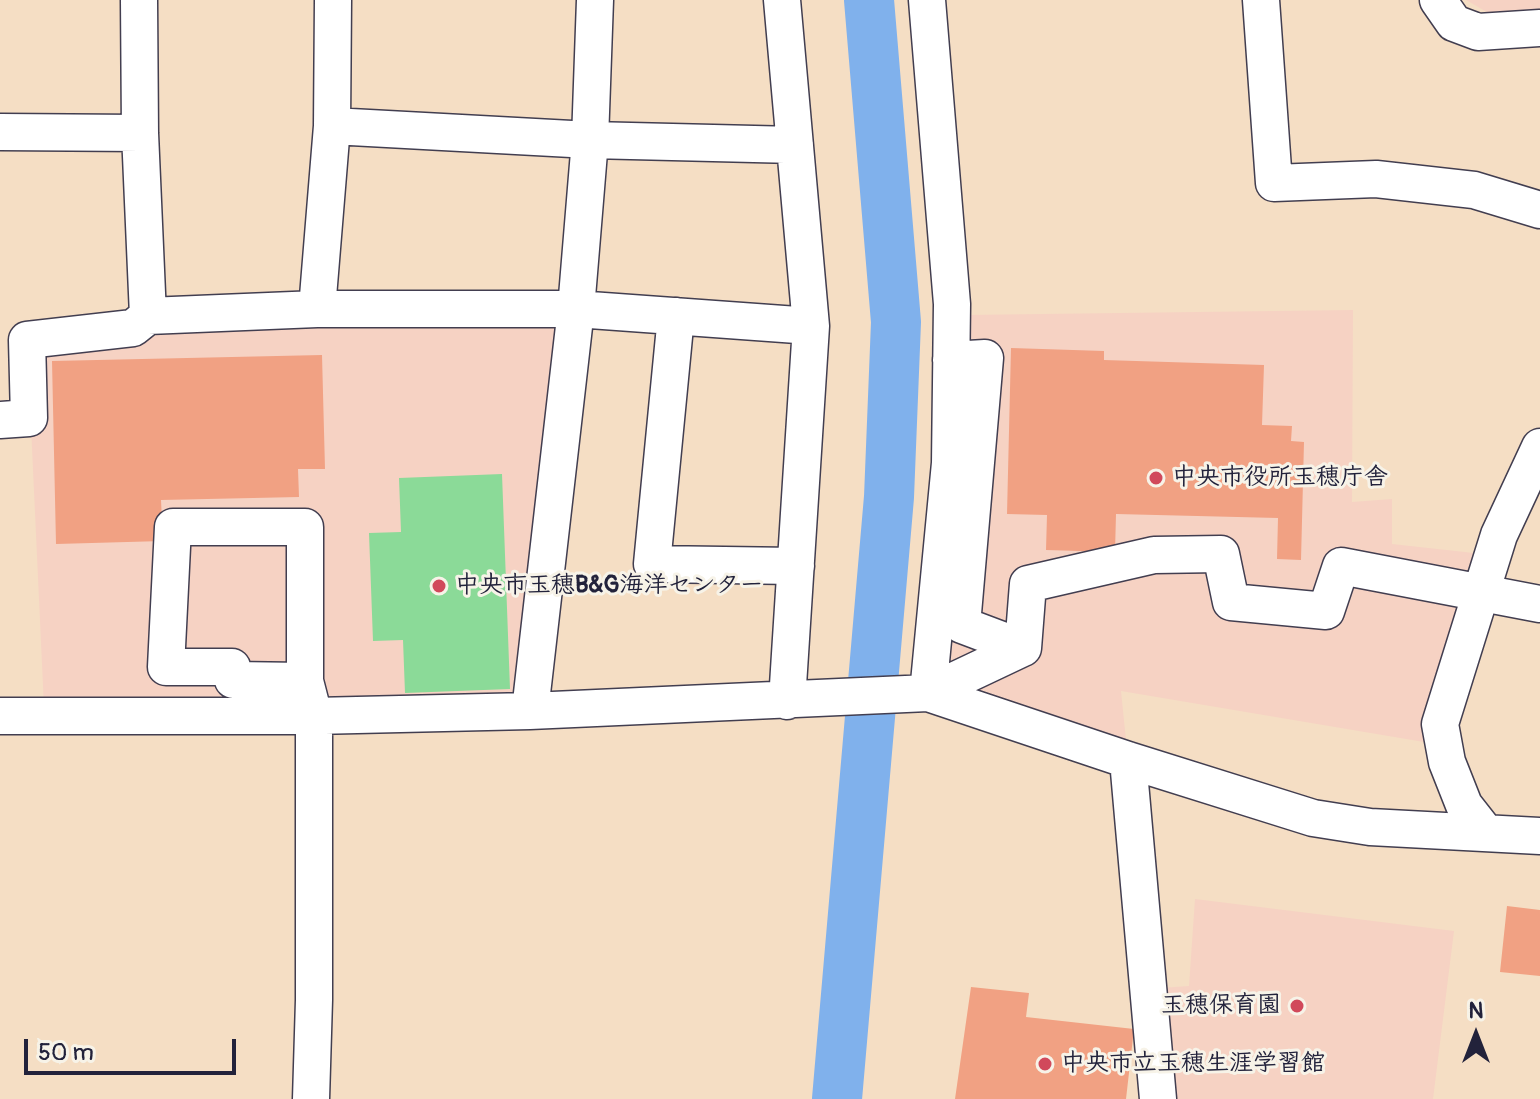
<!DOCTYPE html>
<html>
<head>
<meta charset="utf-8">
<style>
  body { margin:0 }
  #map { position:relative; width:1540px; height:1099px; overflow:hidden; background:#f5dec4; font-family:Pangolin,sans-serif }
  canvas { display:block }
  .north { position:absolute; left:1436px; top:995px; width:80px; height:80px; -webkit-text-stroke:6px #f7f3e8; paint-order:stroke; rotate:0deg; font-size:22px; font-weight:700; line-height:32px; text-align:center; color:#22223b }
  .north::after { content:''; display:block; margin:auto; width:28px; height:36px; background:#22223b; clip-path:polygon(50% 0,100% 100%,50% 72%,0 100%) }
  .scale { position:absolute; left:24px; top:1039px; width:212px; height:36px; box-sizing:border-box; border:4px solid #22223b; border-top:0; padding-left:10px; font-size:24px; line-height:28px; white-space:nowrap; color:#22223b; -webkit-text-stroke:6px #f7f3e8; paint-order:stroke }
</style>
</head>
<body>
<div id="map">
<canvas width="1540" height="1099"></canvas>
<div class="north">N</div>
<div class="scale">50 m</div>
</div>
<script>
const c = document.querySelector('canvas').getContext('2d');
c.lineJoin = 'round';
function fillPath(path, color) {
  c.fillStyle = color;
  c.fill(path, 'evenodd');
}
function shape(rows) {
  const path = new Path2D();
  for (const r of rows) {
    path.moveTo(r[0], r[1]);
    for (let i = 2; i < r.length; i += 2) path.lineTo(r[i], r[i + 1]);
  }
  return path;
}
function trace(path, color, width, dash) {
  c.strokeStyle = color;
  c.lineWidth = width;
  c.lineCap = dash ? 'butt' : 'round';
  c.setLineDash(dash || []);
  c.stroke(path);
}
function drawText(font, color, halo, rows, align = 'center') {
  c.font = font + ' Pangolin,"Klee One",sans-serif';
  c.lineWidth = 6;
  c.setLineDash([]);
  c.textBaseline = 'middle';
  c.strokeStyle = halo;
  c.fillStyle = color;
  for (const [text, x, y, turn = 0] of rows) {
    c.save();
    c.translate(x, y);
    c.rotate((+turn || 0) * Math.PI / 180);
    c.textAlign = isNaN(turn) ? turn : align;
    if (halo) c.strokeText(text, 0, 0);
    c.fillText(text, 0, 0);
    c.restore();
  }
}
fillPath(shape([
  [1466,0,1540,0,1540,16,1499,19],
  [576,309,530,711,44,707,27,340],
  [1353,310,1352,502,1392,499,1392,544,1492,555,1430,743,1121,691,1128,760,928,693,965,315],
  [1195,899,1454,931,1433,1099,1158,1099,1147,989,1189,986]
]), '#f6d2c3');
fillPath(shape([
  [502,474,510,689,405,693,403,640,373,641,369,533,401,532,399,478]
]), '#8bda98');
trace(shape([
  [837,1099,889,497,896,322,869,0]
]), '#80b1ec', 50);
fillPath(shape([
  [1011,348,1104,351,1104,360,1264,365,1262,425,1292,426,1291,441,1304,442,1301,560,1277,559,1278,518,1116,514,1115,552,1046,550,1047,515,1007,514],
  [322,355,325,469,298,469,299,497,161,500,163,541,56,544,52,361],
  [1507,906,1540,910,1540,976,1500,972],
  [971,987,1029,993,1026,1017,1134,1029,1126,1099,955,1099]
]), '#f1a183');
const minor = shape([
  [139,0,140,133,148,316],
  [782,0,811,326,787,701],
  [927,0,952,304,950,463,928,693],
  [1261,0,1274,183,1376,179,1474,190,1540,210],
  [1438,0,1454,23,1478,32,1540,28],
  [332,126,590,140,795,145],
  [0,132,140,133],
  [317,309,332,126,333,0],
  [676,316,652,564,796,566],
  [951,360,985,358,962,625,1023,648],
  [0,420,29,418,27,340,133,328,148,316,317,309,576,309,811,326],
  [1023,648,1028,584,1154,555,1221,554,1231,602,1326,611,1341,566,1540,604],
  [305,681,233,680,232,667,166,667,173,527,305,527,305,681,314,716,314,1000,311,1099],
  [928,693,1023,648],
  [530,711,576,309,590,140,595,0],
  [0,716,314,716,530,711,928,693,1128,760,1313,818,1370,827,1540,836],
  [1128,760,1158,1099],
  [1486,833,1464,805,1447,762,1440,724,1499,535,1540,447]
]);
trace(minor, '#423e50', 39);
trace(minor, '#fff', 36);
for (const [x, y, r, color] of [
  [1156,478,8,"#d1495b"],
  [439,586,8,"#d1495b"],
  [1297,1006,8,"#d1495b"],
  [1045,1064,8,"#d1495b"]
]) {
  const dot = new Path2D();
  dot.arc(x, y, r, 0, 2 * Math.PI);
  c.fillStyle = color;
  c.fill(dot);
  trace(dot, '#f7f3e8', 3);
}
drawText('bold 24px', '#22223b', '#f7f3e8', [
  ["中央市役所玉穂庁舎",1172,478],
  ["中央市玉穂B&G海洋センター",455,586],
  ["玉穂保育園",1281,1006,"right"],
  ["中央市立玉穂生涯学習館",1061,1064]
], 'left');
</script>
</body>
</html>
